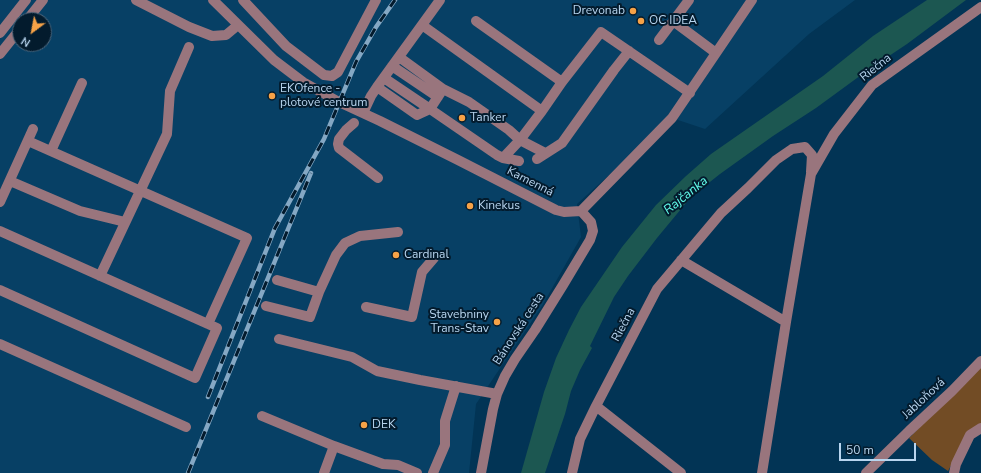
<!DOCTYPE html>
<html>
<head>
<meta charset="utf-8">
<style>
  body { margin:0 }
  #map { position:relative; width:981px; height:473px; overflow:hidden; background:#023455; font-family:"Nunito Sans",sans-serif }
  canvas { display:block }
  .north { position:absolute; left:12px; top:12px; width:40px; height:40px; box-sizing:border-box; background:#031b2d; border:1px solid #4b657b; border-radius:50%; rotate:212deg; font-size:11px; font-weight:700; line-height:16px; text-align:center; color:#b8d5ef }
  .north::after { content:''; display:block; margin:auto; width:14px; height:18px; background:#f6a247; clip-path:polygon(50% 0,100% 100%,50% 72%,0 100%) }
  .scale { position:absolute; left:839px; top:443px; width:77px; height:18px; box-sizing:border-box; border:2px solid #b8d5ef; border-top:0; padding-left:5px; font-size:12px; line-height:14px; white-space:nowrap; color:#b8d5ef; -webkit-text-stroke:3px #031b2d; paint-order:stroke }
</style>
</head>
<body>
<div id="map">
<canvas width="981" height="473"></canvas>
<div class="north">N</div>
<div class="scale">50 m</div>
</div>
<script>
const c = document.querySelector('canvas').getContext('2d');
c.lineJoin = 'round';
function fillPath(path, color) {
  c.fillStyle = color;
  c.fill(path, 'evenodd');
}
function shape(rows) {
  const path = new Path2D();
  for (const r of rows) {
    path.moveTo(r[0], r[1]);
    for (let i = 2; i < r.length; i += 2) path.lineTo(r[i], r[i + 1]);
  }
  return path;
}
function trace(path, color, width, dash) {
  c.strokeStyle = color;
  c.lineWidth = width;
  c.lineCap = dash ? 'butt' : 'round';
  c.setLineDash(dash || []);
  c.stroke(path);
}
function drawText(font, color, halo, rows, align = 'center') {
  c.font = font + ' "Nunito Sans",sans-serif';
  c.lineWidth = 4;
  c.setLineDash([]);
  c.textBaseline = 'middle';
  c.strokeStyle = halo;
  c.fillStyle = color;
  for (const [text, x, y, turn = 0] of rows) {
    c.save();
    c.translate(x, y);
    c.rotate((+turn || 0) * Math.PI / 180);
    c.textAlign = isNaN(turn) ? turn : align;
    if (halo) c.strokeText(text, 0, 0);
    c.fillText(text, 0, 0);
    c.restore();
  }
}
fillPath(shape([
  [0,0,855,0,809,34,705,129,672,118,577,204,581,237,542,306,476,404,469,473,0,473],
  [20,20,44,20,44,44,20,44]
]), '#074065');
fillPath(shape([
  [981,367,981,425,969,433,948,471,932,460,909,438]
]), '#724c25');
fillPath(shape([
  [927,0,966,0,907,44,868,70,816,108,773,136,720,174,691,197,657,238,628,276,614,297,590,346,592,348,580,370,571,391,565,414,545,473,521,473,544,392,556,358,569,330,581,307,622,247,656,205,686,176,711,154,823,76,873,36]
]), '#1c5751');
trace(shape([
  [136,0,189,27,212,36,226,35,238,25],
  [213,0,274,60,303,82,339,102,380,121,458,160,556,210,564,212,581,211,672,118,752,0],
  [243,0,286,46,324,75,332,76,338,72,376,0],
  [27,20,43,0],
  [476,21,562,82],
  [673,21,716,53],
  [0,33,26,0],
  [659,40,689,0],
  [0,54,20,29],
  [392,66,438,97],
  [384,78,430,109,443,89,399,57],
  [377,87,417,115,430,109,497,155,503,158,520,140,542,111,422,25],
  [443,89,469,102,509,130,520,140,545,153],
  [542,111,562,82,601,32,690,93],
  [363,113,371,96,377,87,440,0],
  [354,123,346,130,339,139,338,144,339,148,378,178],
  [51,151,82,83],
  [503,158,519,161],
  [537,159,562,143,614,70,629,51],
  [10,181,80,211,125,222],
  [0,202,33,129],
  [0,231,208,324,247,238,28,141],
  [681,260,786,322],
  [100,276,167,134,170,91,189,47],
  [277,280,319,292],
  [0,290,195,378,217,328,208,324],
  [266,306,310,317,319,292,336,255,345,243,360,236,398,232],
  [366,307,412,317,422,272,434,258],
  [279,339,352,357,377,371,420,380,497,394],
  [0,344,186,427],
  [596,406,681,473],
  [262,416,334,446],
  [324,473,334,446,383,464,398,465,417,473],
  [433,473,445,445,445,421,456,386],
  [481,473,493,409,497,394,505,376,515,359,535,330,563,285,590,240,593,231,591,222,581,211],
  [572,473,580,439,596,406,657,289,721,213,748,188,776,160,792,149,805,147,812,155,811,172],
  [762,473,786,322,811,174,834,134,872,85,981,7],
  [866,473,909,431,952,391,981,361],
  [954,473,956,464,970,435,981,428]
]), '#99757d', 10);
const rail = shape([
  [208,397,275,228,324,139,356,62,376,27,395,0],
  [188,473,311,173]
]);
trace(rail, '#85a8c4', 4.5);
trace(rail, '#031b2d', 3, [9]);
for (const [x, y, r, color] of [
  [633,11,4,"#f6a247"],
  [641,21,4,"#f6a247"],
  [272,96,4,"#f6a247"],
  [462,118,4,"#f6a247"],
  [470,206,4,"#f6a247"],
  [396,255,4,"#f6a247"],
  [497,322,4,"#f6a247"],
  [364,425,4,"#f6a247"]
]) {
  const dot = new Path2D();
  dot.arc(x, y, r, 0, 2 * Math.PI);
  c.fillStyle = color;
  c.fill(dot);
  trace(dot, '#031b2d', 1.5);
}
drawText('12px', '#b8d5ef', '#031b2d', [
  ["Drevonab",625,11,"right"],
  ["OC IDEA",649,21],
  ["EKOfence -",280,89],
  ["plotové centrum",280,103],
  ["Tanker",470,118],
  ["Kinekus",478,206],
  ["Cardinal",404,255],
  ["Stavebniny",489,315,"right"],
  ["Trans-Stav",489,329,"right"],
  ["DEK",372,425]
], 'left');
drawText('12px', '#b8d5ef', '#031b2d', [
  ["Riečna",876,68,-39],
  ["Kamenná",530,182,27],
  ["Riečna",624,325,-62],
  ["Bánovská cesta",519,329,-57],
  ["Jabloňová",924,399,-43]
]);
drawText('italic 13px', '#61fbe9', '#031b2d', [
  ["Rajčanka",686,196,-39]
]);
</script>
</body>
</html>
